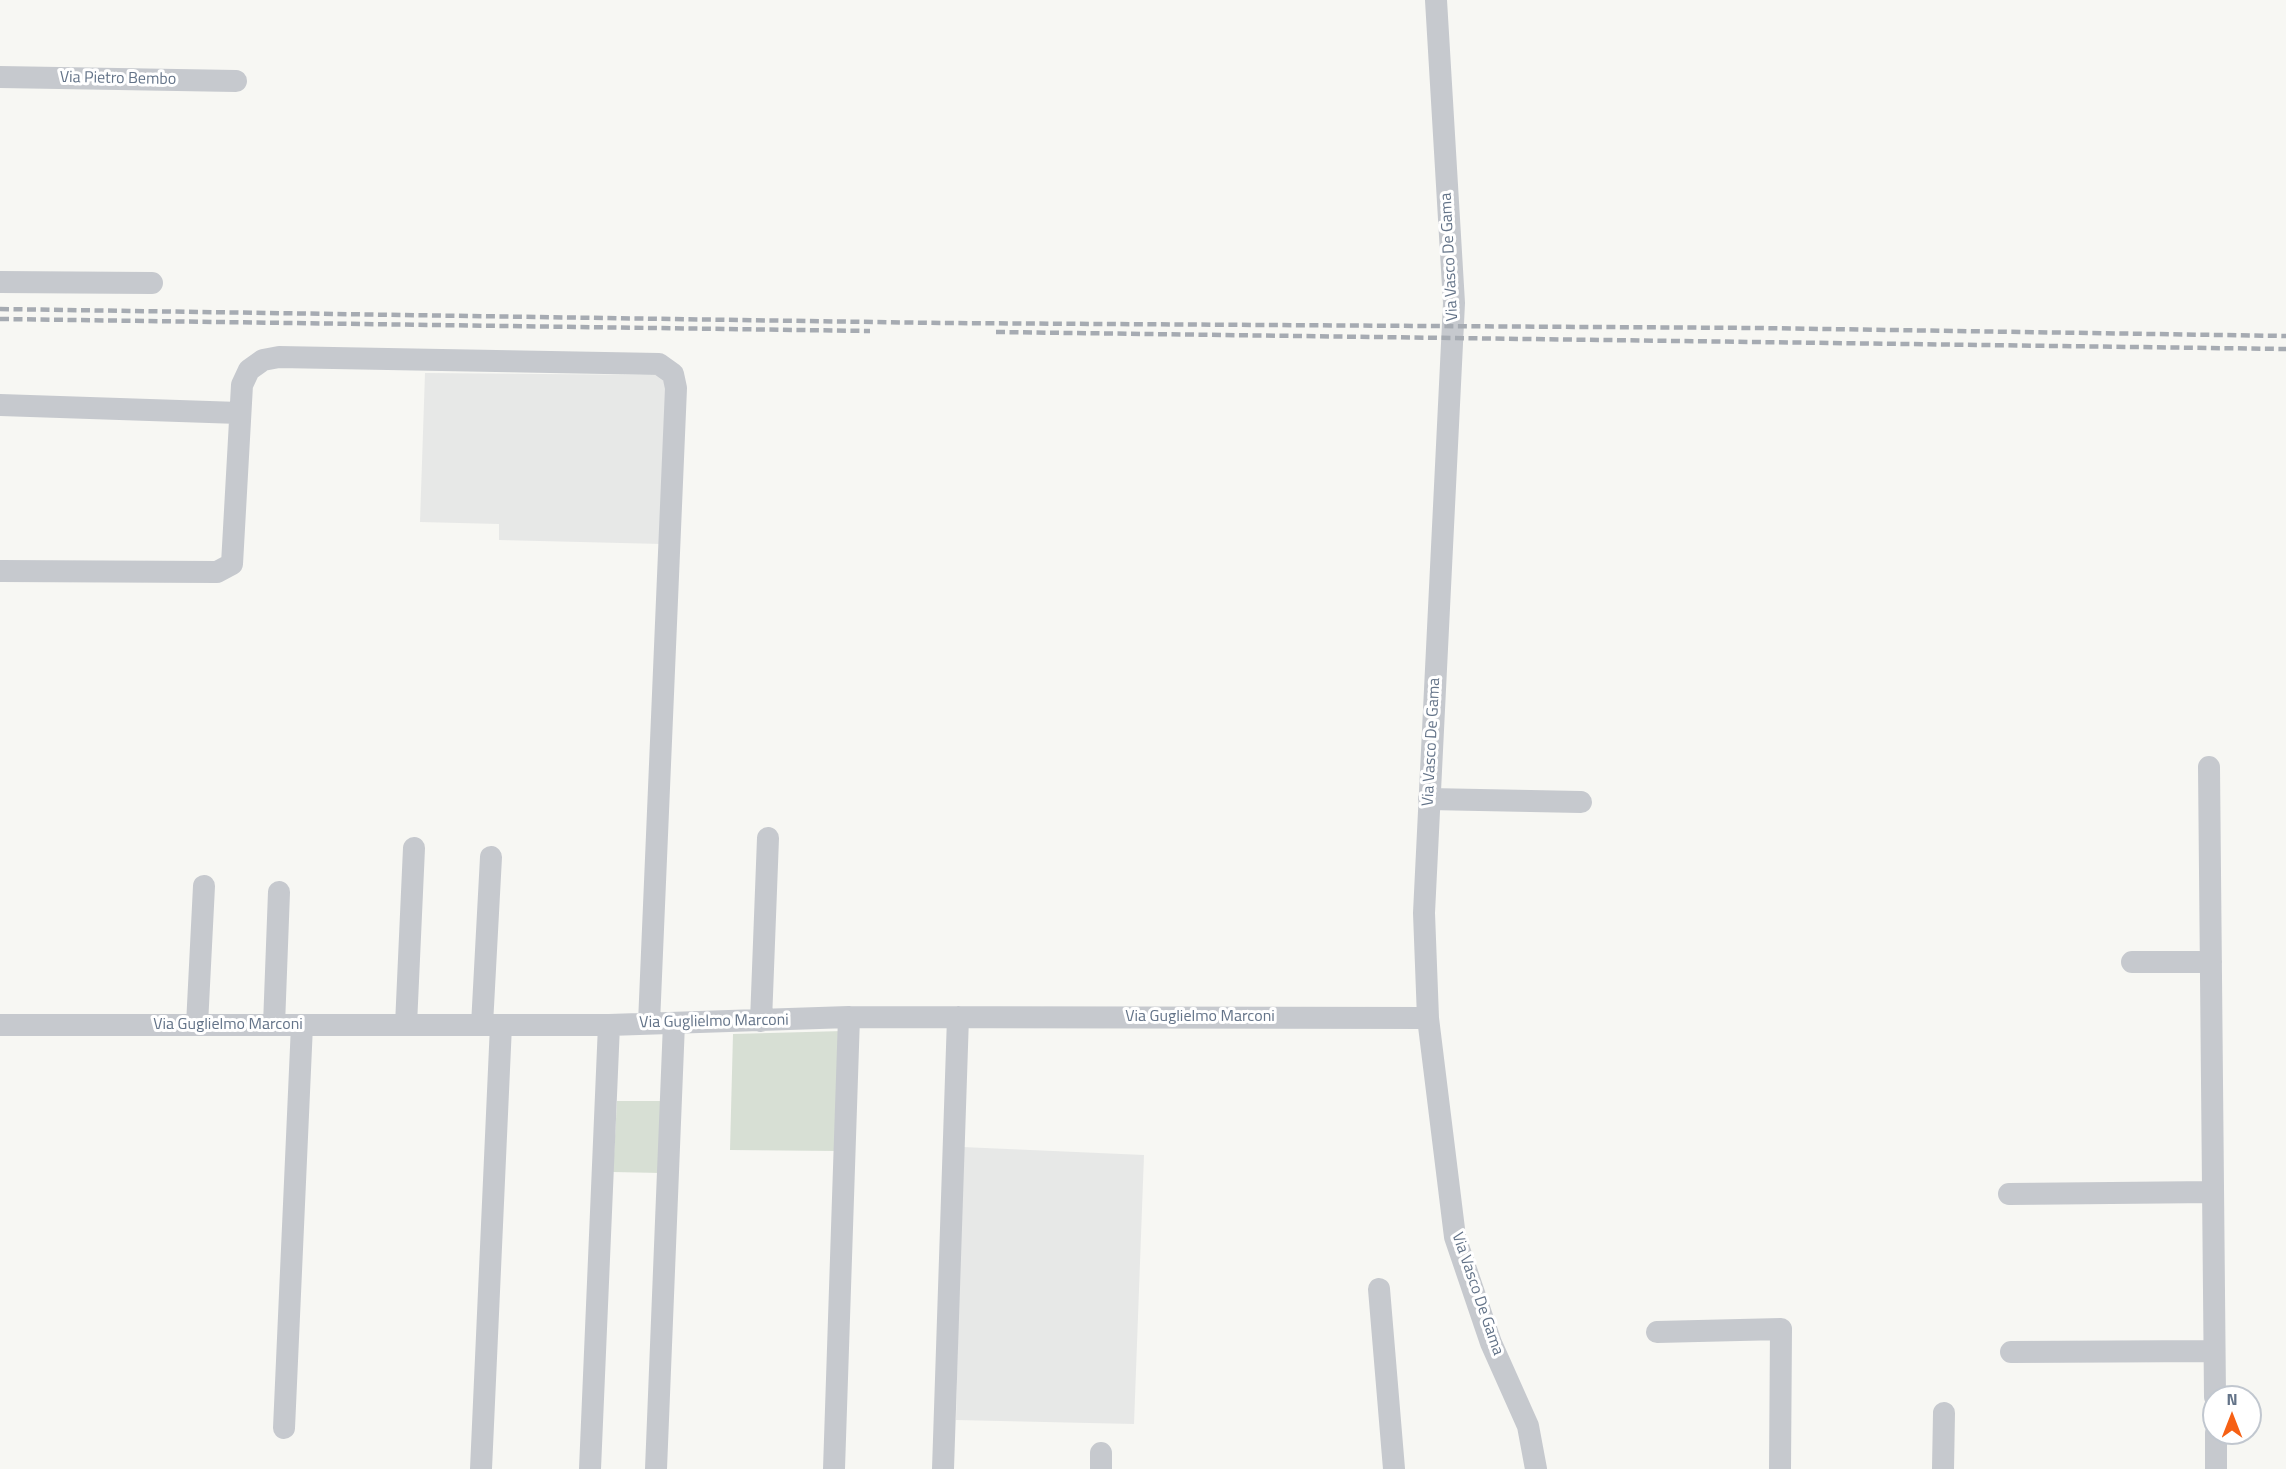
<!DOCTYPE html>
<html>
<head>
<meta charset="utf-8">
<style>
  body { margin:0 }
  #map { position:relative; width:2286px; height:1469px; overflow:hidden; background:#f7f7f3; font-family:"Titillium Web",sans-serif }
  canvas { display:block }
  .north { position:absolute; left:2202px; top:1385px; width:60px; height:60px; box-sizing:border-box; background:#fff; border:2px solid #c1c7cf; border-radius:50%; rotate:0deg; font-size:16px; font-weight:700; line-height:24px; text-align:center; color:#637388 }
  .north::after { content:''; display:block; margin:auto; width:21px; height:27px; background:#f66014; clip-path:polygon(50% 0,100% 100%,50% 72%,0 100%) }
</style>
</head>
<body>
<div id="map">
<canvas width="2286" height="1469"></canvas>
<div class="north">N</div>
</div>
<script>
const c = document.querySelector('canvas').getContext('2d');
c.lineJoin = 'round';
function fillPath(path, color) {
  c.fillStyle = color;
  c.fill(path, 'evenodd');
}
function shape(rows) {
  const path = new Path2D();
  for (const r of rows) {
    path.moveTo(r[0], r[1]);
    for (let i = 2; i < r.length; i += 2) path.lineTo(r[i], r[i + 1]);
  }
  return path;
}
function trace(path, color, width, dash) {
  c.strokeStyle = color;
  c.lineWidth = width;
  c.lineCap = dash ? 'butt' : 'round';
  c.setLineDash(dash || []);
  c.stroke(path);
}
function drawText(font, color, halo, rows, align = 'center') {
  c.font = font + ' "Titillium Web",sans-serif';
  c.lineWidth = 6;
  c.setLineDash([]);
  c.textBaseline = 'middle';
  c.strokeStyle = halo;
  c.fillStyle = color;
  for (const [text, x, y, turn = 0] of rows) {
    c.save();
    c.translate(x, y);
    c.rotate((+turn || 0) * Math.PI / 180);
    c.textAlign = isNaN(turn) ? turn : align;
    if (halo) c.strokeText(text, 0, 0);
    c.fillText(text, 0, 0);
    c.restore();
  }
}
fillPath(shape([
  [425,373,659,375,668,387,662,544,499,540,499,524,420,522],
  [962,1147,1144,1155,1134,1424,956,1420]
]), '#e7e8e7');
fillPath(shape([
  [843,1031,838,1151,730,1150,733,1034],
  [617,1101,664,1101,661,1173,613,1172]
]), '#d7dfd4');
trace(shape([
  [1436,0,1454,303,1424,913,1428,1018,1455,1237,1491,1343,1528,1426,1536,1469],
  [0,77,236,81],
  [0,282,152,283],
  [0,405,239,413],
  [0,571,217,572,232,564,242,385,249,370,263,360,279,357,659,364,673,374,676,388,649,1023],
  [2209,767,2215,1397],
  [1429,799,1581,802],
  [2132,962,2211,962],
  [761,1021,768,838],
  [0,1025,609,1025,849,1017,1428,1018],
  [197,1025,204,886],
  [274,1025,279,892],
  [406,1025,414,848],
  [482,1025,491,857],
  [2009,1194,2213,1192],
  [1379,1289,1394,1469],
  [1657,1332,1781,1329,1780,1469],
  [2011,1352,2214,1351],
  [284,1428,302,1025],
  [2216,1433,2216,1469],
  [481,1469,501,1025],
  [590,1469,609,1025],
  [656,1469,674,1023],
  [834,1469,849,1017],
  [943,1469,958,1017],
  [1101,1469,1101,1453],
  [1943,1469,1944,1413]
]), '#c6c9ce', 22);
trace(shape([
  [0,309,940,323,1759,328,2286,336],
  [0,319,870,331],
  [996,332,2286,349]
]), '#a6abb2', 4.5, [9, 4.5]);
drawText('16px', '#637388', '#fff', [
  ["Via Pietro Bembo",118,79,1],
  ["Via Vasco De Gama",1450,257,-93],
  ["Via Vasco De Gama",1432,742,-87],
  ["Via Guglielmo Marconi",1200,1017],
  ["Via Guglielmo Marconi",714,1022,-1],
  ["Via Guglielmo Marconi",228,1025],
  ["Via Vasco De Gama",1477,1294,71]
]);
</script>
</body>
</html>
